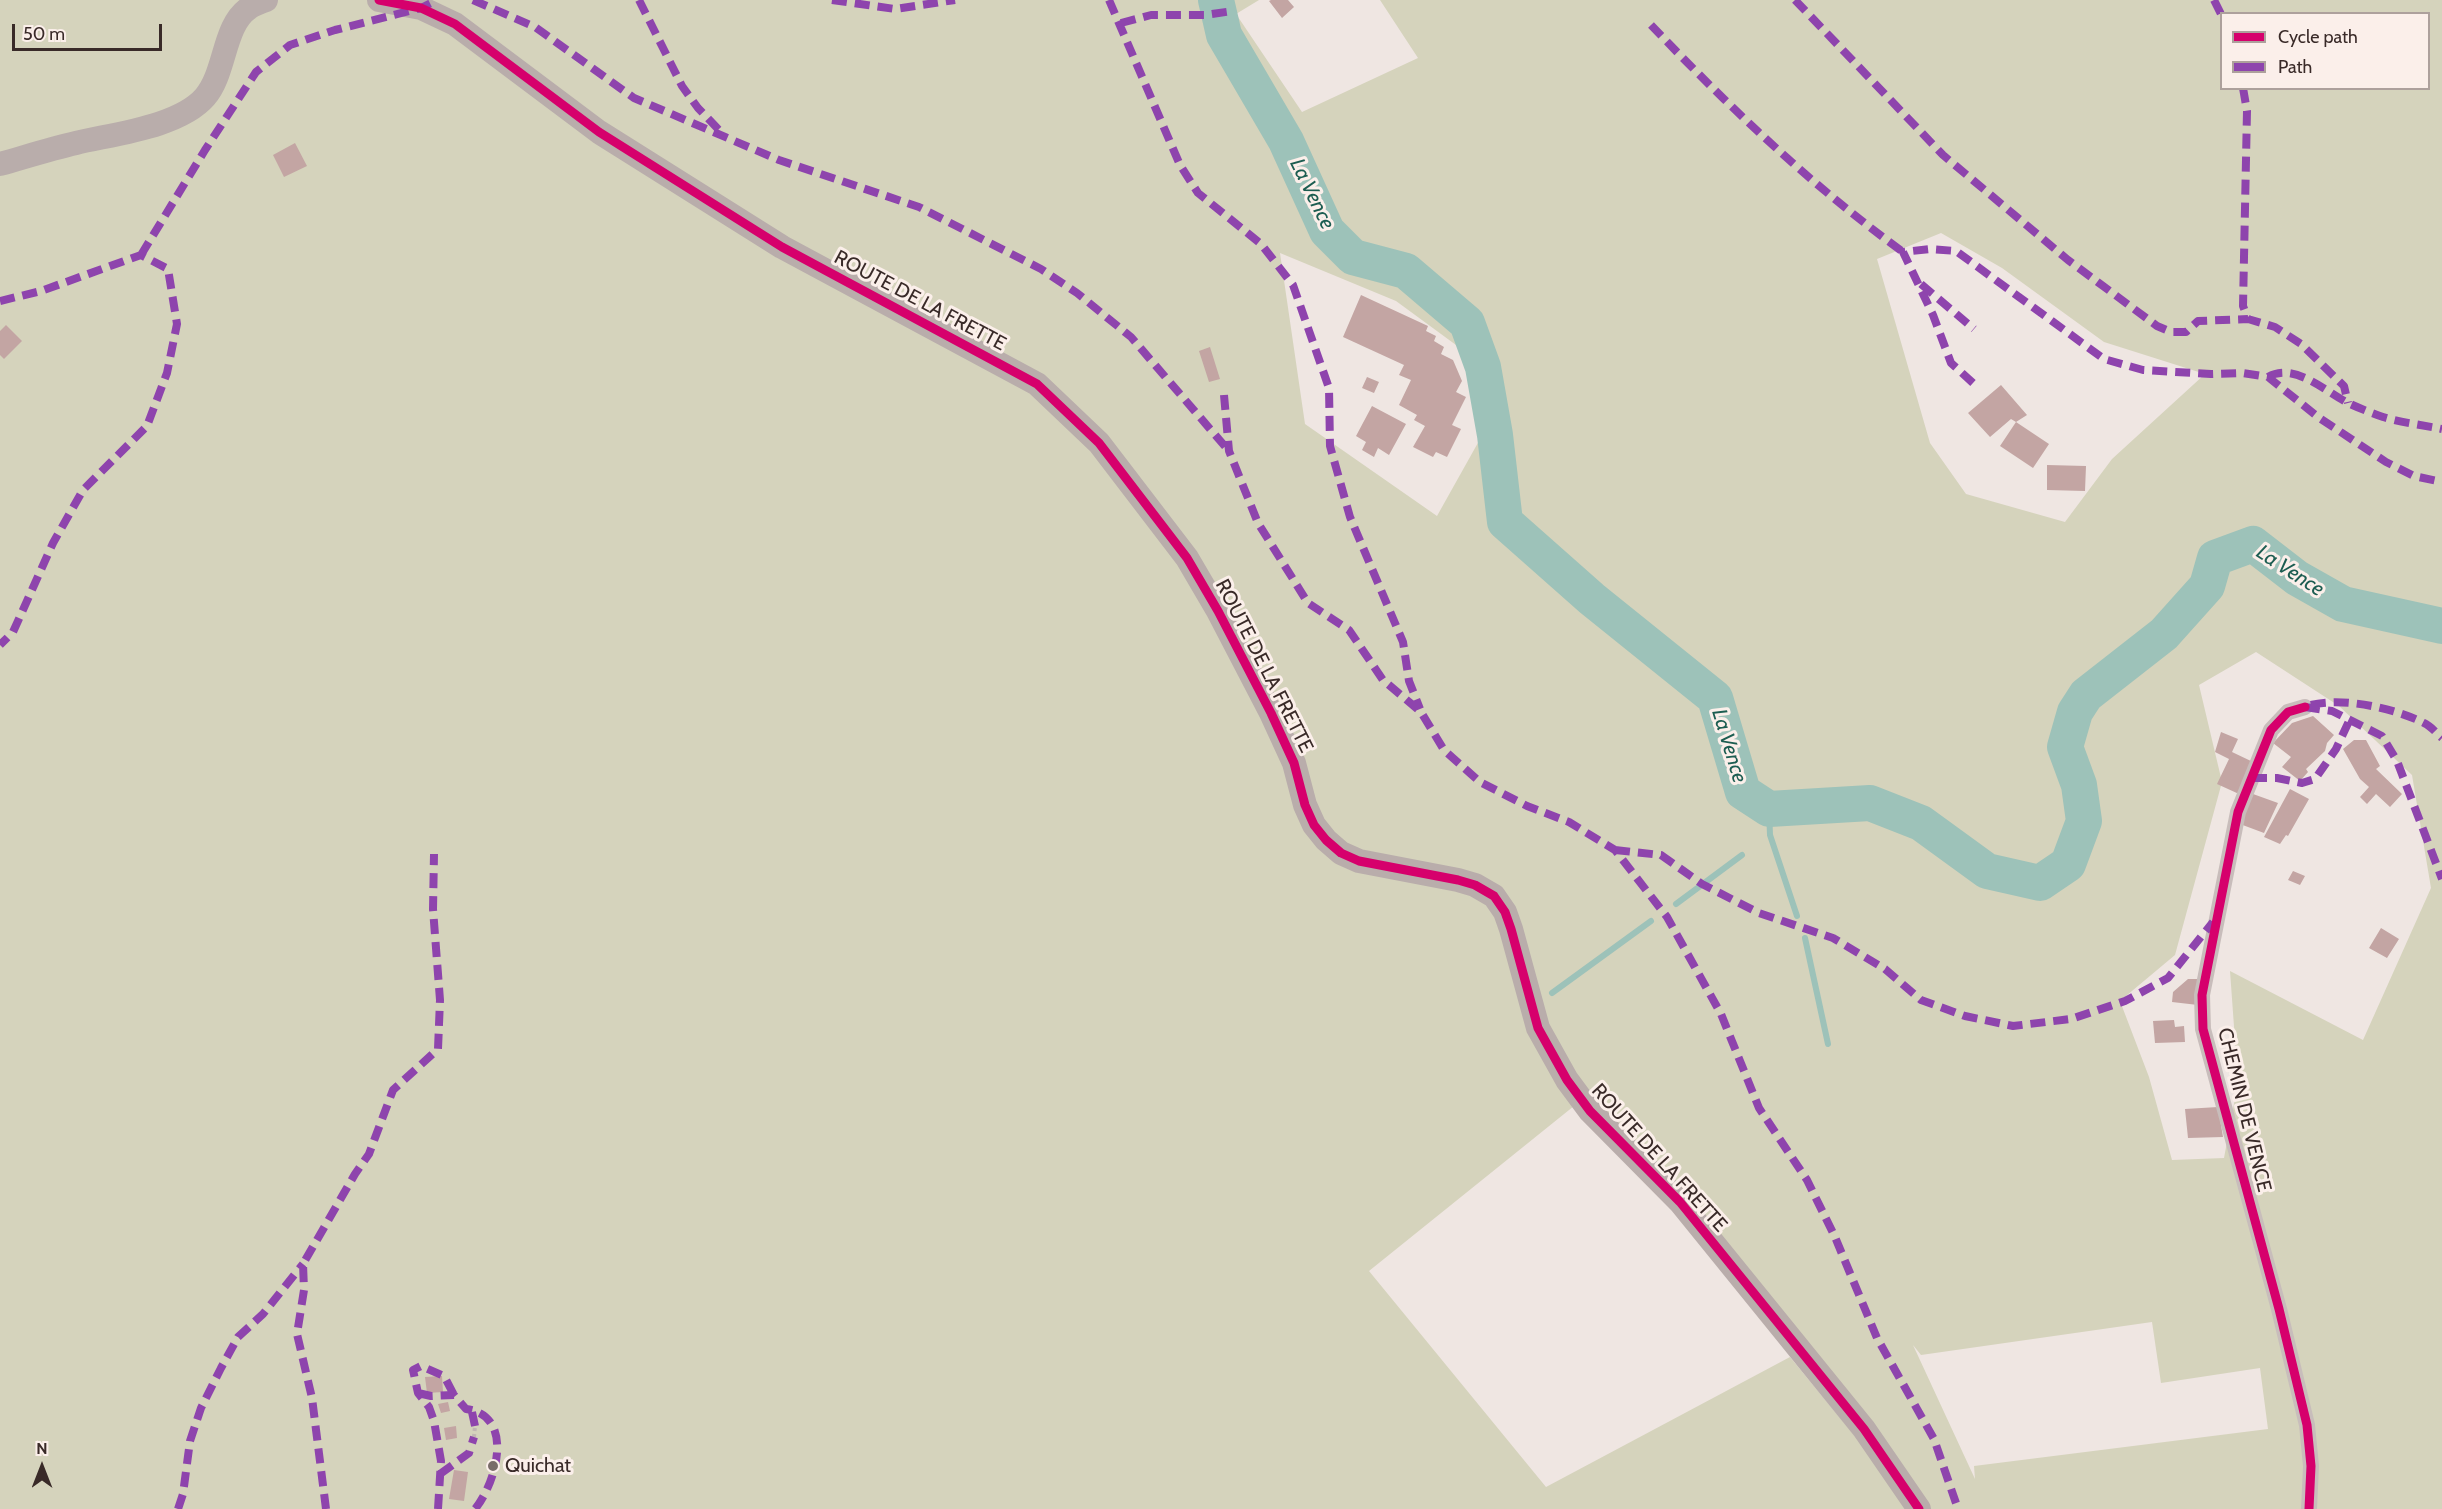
<!DOCTYPE html>
<style>
body{margin:0}
#map{position:relative;width:2442px;height:1509px;overflow:hidden;background:#efe6e2;font-family:Cabin,sans-serif}
canvas{display:block}
.legend{position:absolute;left:2220px;top:12px;width:210px;height:78px;box-sizing:border-box;background:#fbefea;border:2px solid #ada09c;margin:0;padding:8px 10px;list-style:none;font-size:18px;color:#392a28}
.legend li{display:flex;align-items:center;gap:12px;height:30px}
.legend b{width:30px;border:2px solid #ada09c}
.north{position:absolute;left:12px;top:1437px;width:60px;height:60px;-webkit-text-stroke:4px #fbefea;paint-order:stroke;rotate:0deg;font-size:16px;font-weight:700;line-height:24px;text-align:center;color:#392a28}
.north::after{content:'';display:block;margin:auto;width:21px;height:27px;background:#392a28;clip-path:polygon(50% 0,100% 100%,50% 72%,0 100%)}
.scale{position:absolute;left:12px;top:24px;width:150px;height:27px;box-sizing:border-box;border:3px solid #392a28;border-top:0;padding-left:8px;font-size:18px;line-height:21px;white-space:nowrap;color:#392a28;-webkit-text-stroke:4px #fbefea;paint-order:stroke}
</style>
<div id="map">
<canvas width="2442" height="1509"></canvas>
<ul class="legend">
<li><b style="height:8px;background:#d6006c"></b>Cycle path</li>
<li><b style="height:8px;background:#8e44ad"></b>Path</li>
</ul>
<div class="north">N</div>
<div class="scale">50 m</div>
</div>
<script>
const c = document.querySelector('canvas').getContext('2d');
c.lineJoin = 'round';
function paint(path, color) {
  c.fillStyle = color;
  c.fill(path, 'evenodd');
}
function stroke(path, color, width, dash) {
  c.strokeStyle = color;
  c.lineWidth = width;
  c.lineCap = dash ? 'butt' : 'round';
  c.setLineDash(dash || []);
  c.stroke(path);
}
function write(font, color, halo, rows, align = 'center') {
  c.font = font + ' Cabin,sans-serif';
  c.lineWidth = 6;
  c.setLineDash([]);
  c.textBaseline = 'middle';
  c.strokeStyle = halo;
  c.fillStyle = color;
  for (const [text, x, y, turn = 0] of rows) {
    c.save();
    c.translate(x, y);
    c.rotate((+turn || 0) * Math.PI / 180);
    c.textAlign = isNaN(turn) ? turn : align;
    if (halo) c.strokeText(text, 0, 0);
    c.fillText(text, 0, 0);
    c.restore();
  }
}
paint(new Path2D(`
 M 0,0 L 1259,0 L 1236,14 L 1302,112 L 1418,58 L 1380,0 L 2442,0 L 2442,1509 L 1924,1509 L 1810,1349 L 1574,1106 L 1369,1271 L 1546,1487 L 1790,1357 L 1915,1509 L 0,1509 ZM 2222,14 L 2428,14 L 2428,88 L 2222,88 ZM 1941,233 L 2002,268 L 2104,342 L 2205,374 L 2112,459 L 2065,522 L 1966,494 L 1930,443 L 1877,259 ZM 1280,253 L 1396,301 L 1471,356 L 1484,432 L 1437,516 L 1305,424 ZM 2256,652 L 2339,706 L 2412,775 L 2431,888 L 2363,1040 L 2230,971 L 2238,1082 L 2224,1158 L 2172,1160 L 2149,1077 L 2120,1001 L 2175,955 L 2222,782 L 2199,685 ZM 2152,1322 L 2161,1383 L 2260,1368 L 2268,1429 L 1974,1466 L 1975,1479 L 1913,1345 L 1921,1355 Z`), '#d5d3bc');
stroke(new Path2D(`
 M 1769,809 L 1770,835 L 1797,916
 M 1676,904 L 1742,855
 M 1805,938 L 1828,1044
 M 1552,993 L 1651,921`), '#9dc2b9', 6);
stroke(new Path2D(`
 M 1216,0 L 1224,35 L 1286,141 L 1327,231 L 1353,257 L 1406,271 L 1467,323 L 1483,367 L 1495,435 L 1505,522 L 1592,599 L 1715,698 L 1743,792 L 1769,809 L 1870,803 L 1921,823 L 1987,871 L 2040,883 L 2068,864 L 2084,821 L 2079,785 L 2065,747 L 2075,712 L 2086,695 L 2164,634 L 2207,586 L 2215,558 L 2253,544 L 2297,578 L 2343,604 L 2442,626`), '#9dc2b9', 36);
paint(new Path2D(`
 M 1271,0 L 1288,0 L 1294,7 L 1282,18 L 1269,1 Z
 M 295,143 L 307,166 L 284,177 L 273,155 Z
 M 1361,295 L 1428,326 L 1426,331 L 1436,336 L 1434,341 L 1444,347 L 1441,354 L 1453,360 L 1462,381 L 1456,392 L 1466,397 L 1452,425 L 1461,429 L 1447,457 L 1436,452 L 1433,457 L 1413,447 L 1425,426 L 1414,420 L 1417,415 L 1399,405 L 1411,380 L 1399,375 L 1404,365 L 1343,337 Z
 M 6,325 L 22,341 L 4,359 L 0,355 L 0,331 Z
 M 1210,347 L 1220,379 L 1209,382 L 1199,351 Z
 M 1367,377 L 1379,382 L 1374,393 L 1362,388 Z
 M 2001,385 L 2027,415 L 2016,422 L 2049,444 L 2033,468 L 2000,446 L 2016,422 L 2011,419 L 1990,437 L 1968,413 Z
 M 1372,406 L 1406,424 L 1389,455 L 1378,448 L 1374,457 L 1362,450 L 1366,442 L 1356,436 Z
 M 2047,465 L 2086,466 L 2085,491 L 2047,490 Z
 M 2313,716 L 2334,735 L 2327,743 L 2325,751 L 2306,769 L 2308,772 L 2300,781 L 2282,767 L 2291,757 L 2273,743 L 2292,723 Z
 M 2221,732 L 2238,739 L 2232,752 L 2253,762 L 2239,794 L 2217,784 L 2229,759 L 2215,752 Z
 M 2354,740 L 2366,740 L 2380,766 L 2376,769 L 2402,794 L 2390,807 L 2376,794 L 2367,804 L 2360,797 L 2369,787 L 2360,779 L 2343,749 Z
 M 2290,789 L 2309,799 L 2288,836 L 2286,835 L 2280,844 L 2264,837 Z
 M 2253,794 L 2278,803 L 2264,833 L 2240,824 Z
 M 2293,871 L 2305,876 L 2300,885 L 2288,880 Z
 M 2381,928 L 2399,939 L 2387,958 L 2369,948 Z
 M 2188,979 L 2202,979 L 2198,1005 L 2172,1002 L 2173,992 Z
 M 2174,1020 L 2175,1027 L 2184,1026 L 2185,1042 L 2155,1043 L 2153,1021 Z
 M 2218,1107 L 2223,1137 L 2188,1138 L 2185,1109 Z
 M 442,1376 L 443,1392 L 427,1393 L 425,1377 Z
 M 448,1402 L 450,1411 L 441,1413 L 438,1404 Z
 M 456,1426 L 457,1438 L 446,1440 L 444,1428 Z
 M 454,1470 L 468,1472 L 464,1501 L 449,1499 Z`), '#c3a5a3');
stroke(new Path2D(`
 M 466,1409 L 472,1412
 M 474,1437 L 475,1426`), '#c1b6b3', 4, [3, 3]);
stroke(new Path2D(`
 M 2305,707 L 2288,712 L 2271,730 L 2238,812 L 2202,995 L 2203,1029 L 2279,1309 L 2307,1425 L 2311,1466 L 2309,1509`), '#c8bdbb', 16);
stroke(new Path2D(`
 M 379,0 L 421,8 L 455,24 L 599,132 L 782,247 L 1037,384 L 1099,443 L 1187,558 L 1218,611 L 1271,713 L 1294,763 L 1305,805 L 1314,825 L 1326,840 L 1341,853 L 1359,861 L 1458,880 L 1475,885 L 1494,896 L 1505,912 L 1511,929 L 1538,1028 L 1567,1080 L 1590,1111 L 1680,1202 L 1864,1429 L 1919,1509
 M 0,164 C 25,157 50,149 76,143 C 113,134 179,127 205,97 C 226,73 223,25 249,8 C 254,4 261,2 266,0`), '#b9adab', 24);
stroke(new Path2D(`
 M 473,0 L 535,27 L 634,98 L 779,160 L 919,207 L 1041,269 L 1077,293 L 1131,337 L 1229,451
 M 639,0 L 682,86 L 698,108 L 720,131
 M 832,0 L 895,9 L 955,0
 M 1109,0 L 1180,165 L 1198,193 L 1261,244 L 1293,285 L 1329,388 L 1330,446 L 1350,517 L 1403,642 L 1409,681 L 1420,709
 M 1795,0 L 1943,155 L 2068,260 L 2157,326 L 2171,332 L 2186,332 L 2198,321 L 2248,319
 M 2214,0 L 2222,16
 M 1121,23 L 1151,15 L 1205,15 L 1233,11
 M 1651,25 C 1729,107 1812,186 1903,252
 M 2243,88 L 2247,111 L 2243,306 L 2248,319 L 2275,327 L 2301,344 L 2344,386 L 2348,403
 M 141,255 L 205,150 L 256,72 L 290,45 L 335,30 L 421,8 L 437,0
 M 1921,284 L 1974,329
 M 0,301 L 41,291 L 141,255 L 168,269 L 177,324 L 167,373 L 147,426 L 83,490 L 53,543 L 13,632 L 0,645
 M 2268,377 C 2294,362 2325,391 2348,403 C 2359,408 2371,413 2383,417 C 2402,423 2423,425 2442,429
 M 1973,383 L 1951,363 L 1933,315 L 1903,252 L 1930,249 L 1956,251 L 2104,359 L 2143,370 L 2211,374 L 2243,373 L 2268,377 L 2318,417 L 2386,462 L 2414,476 L 2442,482
 M 1224,395 L 1229,451 L 1258,523 L 1308,603 L 1349,630 L 1383,680 L 1421,712 L 1444,750 L 1480,782 L 1527,806 L 1569,822 L 1615,850 L 1667,917 L 1721,1014 L 1759,1108 L 1807,1180 L 1835,1237 L 1877,1338 L 1934,1439 L 1958,1509
 M 2311,705 C 2343,697 2394,708 2424,723 C 2431,726 2436,733 2442,738
 M 2305,707 L 2332,711 L 2382,736 L 2397,761 L 2442,879
 M 2252,778 L 2277,778 L 2302,783 L 2315,779 L 2336,749 L 2350,719
 M 1615,850 L 1661,855 L 1702,884 L 1759,913 L 1833,938 L 1885,969 L 1921,1000 L 1965,1016 L 2013,1026 L 2071,1019 L 2125,1001 L 2168,978 L 2213,922
 M 418,1393 L 431,1396 L 454,1395 L 466,1409 C 515,1415 497,1482 475,1509
 M 472,1412 L 475,1426
 M 440,1474 L 469,1453 L 474,1437
 M 178,1509 L 183,1494 L 190,1441 L 201,1408 L 221,1368 L 238,1337 L 263,1314 L 303,1264
 M 326,1509 L 312,1398 L 297,1334 L 304,1290 L 303,1264 L 355,1174 L 369,1154 L 393,1090 L 438,1049 L 440,1000 L 433,909 L 434,854
 M 438,1509 L 441,1461 L 434,1421 L 429,1407 L 418,1393 L 413,1370 L 421,1366 L 444,1376 L 454,1395`), '#8e44ad', 8, [15, 8]);
stroke(new Path2D(`
 M 379,0 L 421,8 L 455,24 L 599,132 L 782,247 L 1037,384 L 1099,443 L 1187,558 L 1218,611 L 1271,713 L 1294,763 L 1305,805 L 1314,825 L 1326,840 L 1341,853 L 1359,861 L 1458,880 L 1475,885 L 1494,896 L 1505,912 L 1511,929 L 1538,1028 L 1567,1080 L 1590,1111 L 1680,1202 L 1864,1429 L 1919,1509
 M 2305,707 L 2288,712 L 2271,730 L 2238,812 L 2202,995 L 2203,1029 L 2279,1309 L 2307,1425 L 2311,1466 L 2309,1509`), '#d6006c', 9);
for (const [x, y, r, color] of [
 [493,1466,6,"#796c69"]
]) {
  const dot = new Path2D();
  dot.arc(x, y, r, 0, 2 * Math.PI);
  c.fillStyle = color;
  c.fill(dot);
  stroke(dot, '#fbefea', 2);
}
write('20px', '#392a28', '#fbefea', [
 ["ROUTE DE LA FRETTE",920,301,28],
 ["ROUTE DE LA FRETTE",1264,666,63],
 ["CHEMIN DE VENCE",2244,1110,76],
 ["ROUTE DE LA FRETTE",1659,1158,48]
]);
write('20px', '#392a28', '#fbefea', [
 ["Quichat",505,1466]
], 'left');
write('italic 21px', '#1c5d51', '#fbefea', [
 ["La Vence",1312,194,64],
 ["La Vence",2290,571,33],
 ["La Vence",1729,746,73]
]);
</script>
